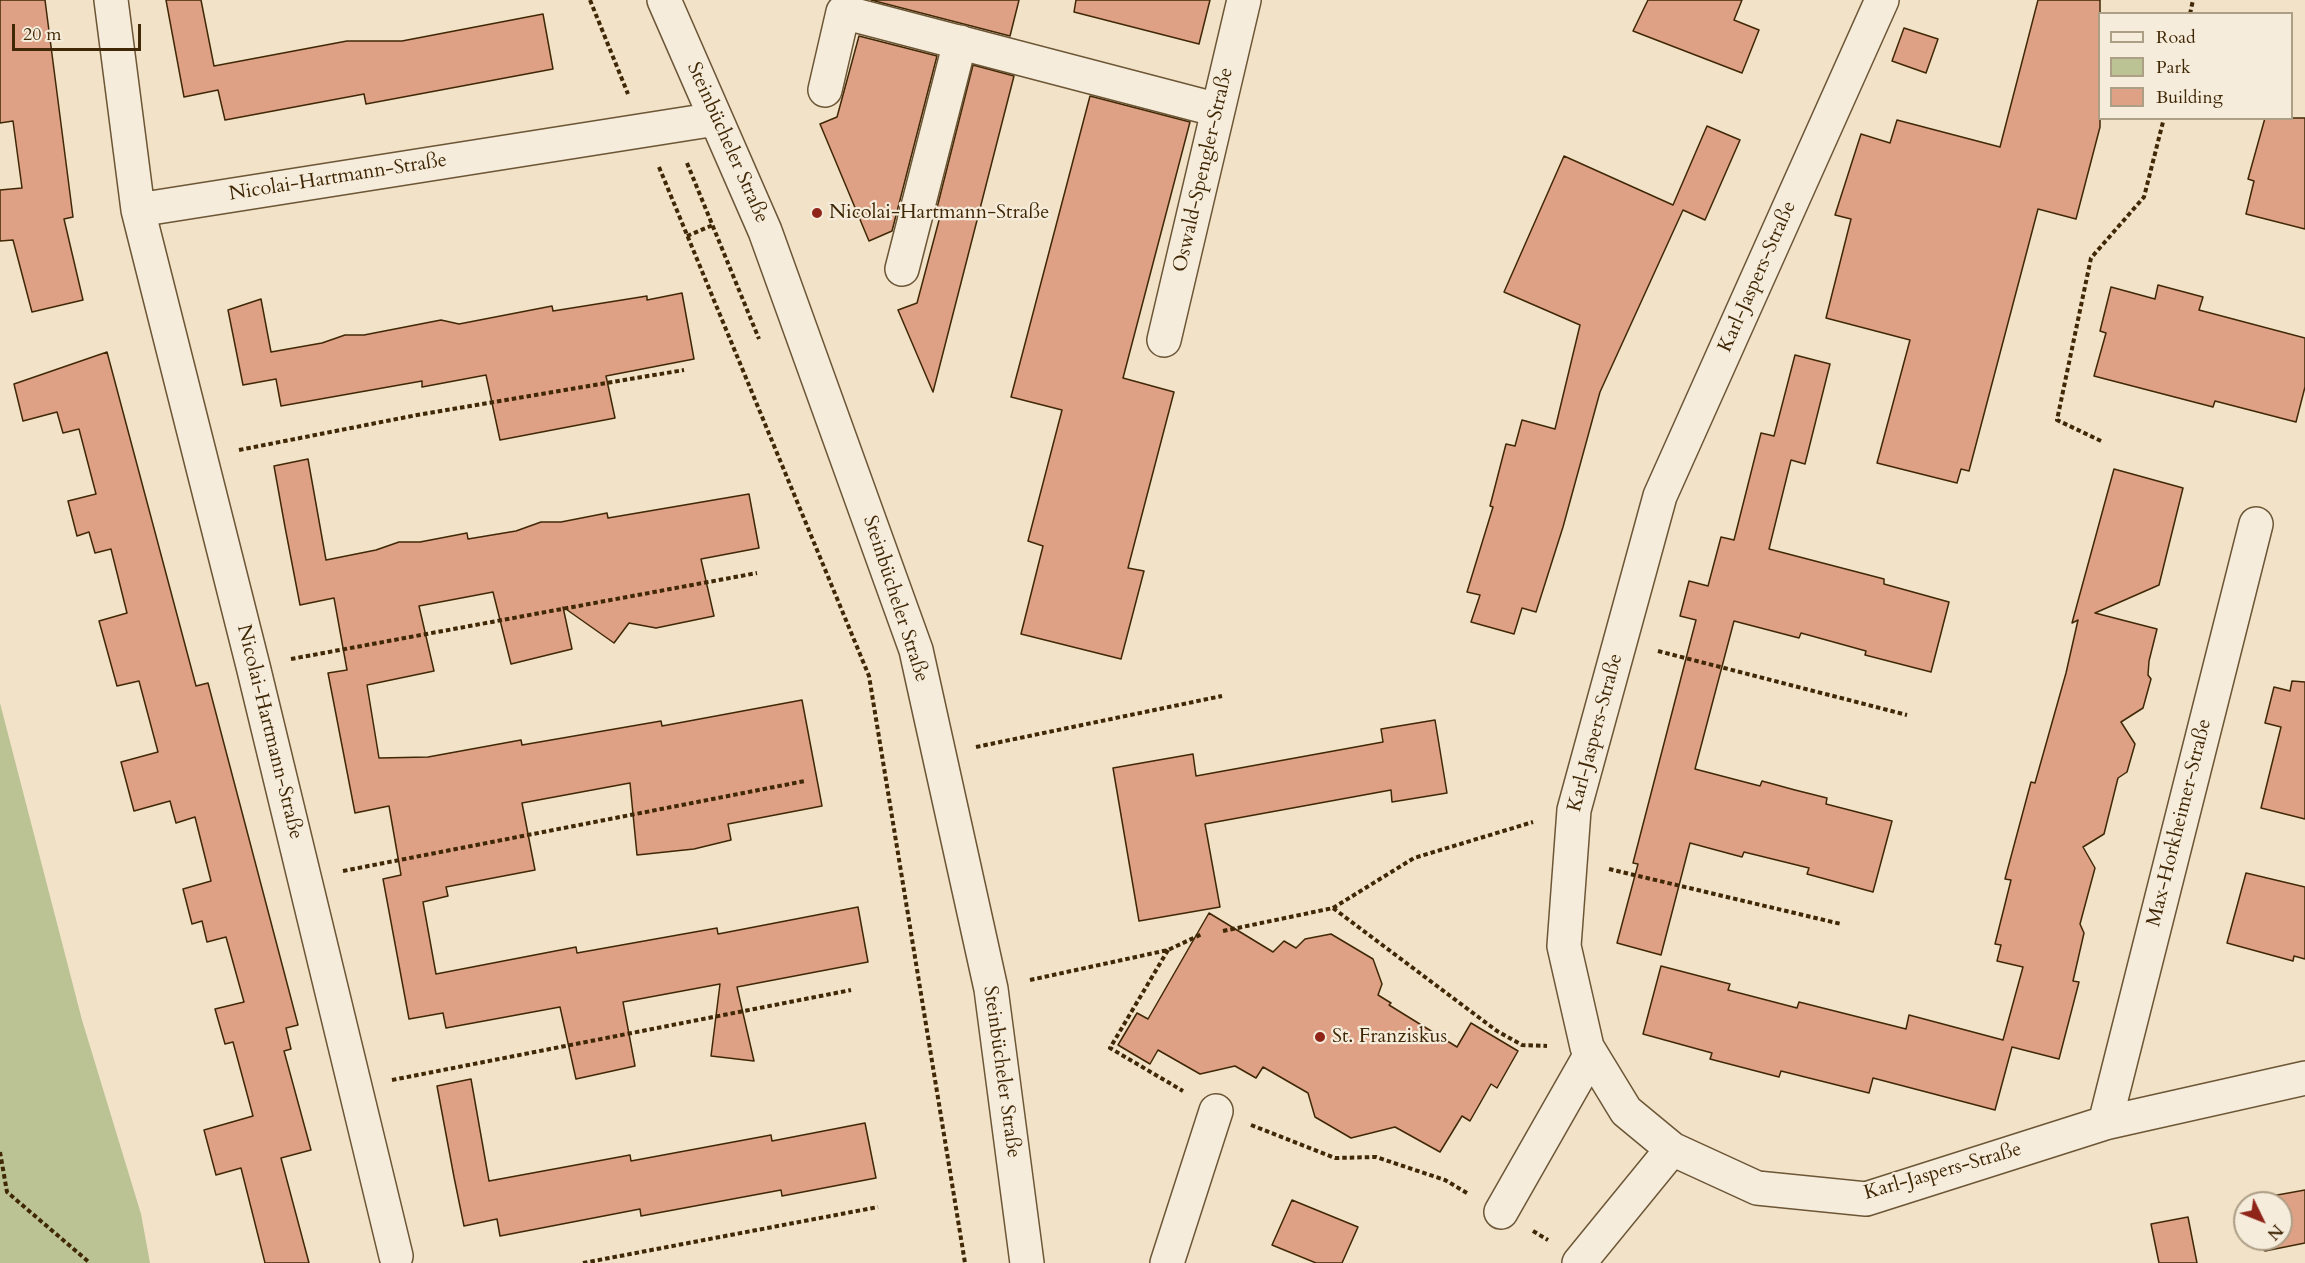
<!DOCTYPE html>
<meta charset="utf-8">
<style>
body{margin:0}
#map{position:relative;width:2305px;height:1263px;overflow:hidden;background:#f1e2c8;font-family:Cardo,serif}
canvas{display:block}
.legend{position:absolute;left:2098px;top:12px;width:195px;height:108px;box-sizing:border-box;background:#f6ecdb;border:2px solid #ad9e86;margin:0;padding:8px 10px;list-style:none;font-size:18px;color:#402806}
.legend li{display:flex;align-items:center;gap:12px;height:30px}
.legend b{width:30px;border:2px solid #ad9e86}
.north{position:absolute;left:2233px;top:1191px;width:60px;height:60px;box-sizing:border-box;background:#f6ecdb;border:2px solid #ad9e86;border-radius:50%;rotate:133deg;font-size:16px;font-weight:700;line-height:24px;text-align:center;color:#402806}
.north::after{content:'';display:block;margin:auto;width:21px;height:27px;background:#8f2418;clip-path:polygon(50% 0,100% 100%,50% 72%,0 100%)}
.scale{position:absolute;left:12px;top:24px;width:129px;height:27px;box-sizing:border-box;border:3px solid #402806;border-top:0;padding-left:8px;font-size:18px;line-height:21px;white-space:nowrap;color:#402806;-webkit-text-stroke:4px #f6ecdb;paint-order:stroke}
</style>
<div id="map">
<canvas width="2305" height="1263"></canvas>
<ul class="legend">
<li><b style="height:8px;background:#f6ecdb"></b>Road</li>
<li><b style="height:16px;background:#bbc395"></b>Park</li>
<li><b style="height:16px;background:#dea185"></b>Building</li>
</ul>
<div class="north">N</div>
<div class="scale">20 m</div>
</div>
<script>
const c = document.querySelector('canvas').getContext('2d');
c.lineJoin = 'round';
function paint(path, color) {
  c.fillStyle = color;
  c.fill(path, 'evenodd');
}
function stroke(path, color, width, dash) {
  c.strokeStyle = color;
  c.lineWidth = width;
  c.lineCap = dash ? 'butt' : 'round';
  c.setLineDash(dash || []);
  c.stroke(path);
}
function write(font, color, halo, rows, align = 'center') {
  c.font = font + ' Cardo,serif';
  c.lineWidth = 4.5;
  c.setLineDash([]);
  c.textBaseline = 'middle';
  c.strokeStyle = halo;
  c.fillStyle = color;
  for (const [text, x, y, turn = 0] of rows) {
    c.save();
    c.translate(x, y);
    c.rotate((+turn || 0) * Math.PI / 180);
    c.textAlign = isNaN(turn) ? turn : align;
    if (halo) c.strokeText(text, 0, 0);
    c.fillText(text, 0, 0);
    c.restore();
  }
}
paint(new Path2D(`
 M 0,703 L 82,1020 L 141,1214 L 150,1263 L 0,1263 Z`), '#bbc395');
const building = new Path2D(`
 M 0,0 L 45,0 L 73,217 L 64,219 L 83,300 L 32,312 L 13,240 L 0,241 L 0,190 L 22,188 L 13,121 L 0,123 Z
 M 166,0 L 201,0 L 214,66 L 347,41 L 402,41 L 543,14 L 553,69 L 366,104 L 364,94 L 225,120 L 218,90 L 184,97 Z
 M 871,0 L 1019,0 L 1010,36 Z
 M 1076,0 L 1210,0 L 1199,44 L 1074,12 Z
 M 1648,0 L 1742,0 L 1734,20 L 1759,30 L 1742,73 L 1633,31 Z
 M 2038,0 L 2100,0 L 2100,127 L 2076,219 L 2038,209 L 1969,471 L 1961,469 L 1957,483 L 1877,463 L 1910,340 L 1826,318 L 1851,219 L 1835,215 L 1861,134 L 1890,143 L 1897,120 L 2000,147 Z
 M 1904,28 L 1938,39 L 1926,73 L 1892,61 Z
 M 859,36 L 937,56 L 892,231 L 869,241 L 820,124 L 837,117 Z
 M 973,65 L 1014,76 L 933,392 L 898,310 L 917,303 L 942,209 L 936,212 Z
 M 1090,96 L 1190,122 L 1123,378 L 1174,392 L 1128,568 L 1144,571 L 1121,659 L 1021,634 L 1043,546 L 1028,541 L 1062,410 L 1011,397 Z
 M 2265,118 L 2305,118 L 2305,229 L 2246,214 L 2254,181 L 2248,179 Z
 M 1707,126 L 1740,140 L 1705,220 L 1683,210 L 1600,392 L 1563,527 L 1536,612 L 1522,608 L 1514,634 L 1471,622 L 1480,595 L 1467,592 L 1493,507 L 1490,506 L 1506,444 L 1515,446 L 1522,420 L 1555,429 L 1580,325 L 1504,292 L 1564,156 L 1673,205 Z
 M 2158,285 L 2203,297 L 2199,310 L 2305,338 L 2305,387 L 2296,422 L 2215,401 L 2213,407 L 2094,376 L 2106,333 L 2100,331 L 2111,287 L 2155,299 Z
 M 682,293 L 694,359 L 606,376 L 615,418 L 500,440 L 486,375 L 422,387 L 422,381 L 281,406 L 276,379 L 243,385 L 228,310 L 261,299 L 271,352 L 322,343 L 345,335 L 364,335 L 441,320 L 459,324 L 552,306 L 553,311 L 647,296 L 647,300 Z
 M 107,352 L 196,686 L 208,683 L 298,1025 L 286,1028 L 291,1049 L 284,1051 L 311,1150 L 281,1158 L 309,1263 L 265,1263 L 241,1168 L 216,1175 L 204,1130 L 253,1116 L 233,1042 L 225,1044 L 215,1009 L 244,1002 L 226,937 L 207,942 L 202,921 L 192,924 L 183,889 L 211,881 L 195,817 L 176,823 L 170,801 L 134,811 L 121,762 L 158,752 L 139,681 L 117,686 L 99,621 L 127,613 L 111,549 L 95,553 L 89,532 L 77,536 L 68,501 L 96,494 L 79,429 L 63,433 L 57,412 L 23,421 L 14,384 Z
 M 1795,355 L 1830,364 L 1805,464 L 1791,460 L 1769,549 L 1884,579 L 1884,584 L 1949,602 L 1931,672 L 1865,655 L 1866,651 L 1801,633 L 1799,638 L 1734,621 L 1695,769 L 1760,786 L 1762,781 L 1795,790 L 1827,798 L 1826,804 L 1892,821 L 1873,892 L 1807,874 L 1809,868 L 1744,852 L 1742,857 L 1690,843 L 1661,955 L 1617,943 L 1638,864 L 1633,863 L 1696,620 L 1680,616 L 1689,581 L 1708,586 L 1721,537 L 1734,540 L 1761,433 L 1774,436 Z
 M 308,459 L 326,560 L 376,550 L 399,542 L 420,542 L 467,533 L 468,539 L 516,531 L 541,522 L 561,522 L 607,513 L 608,518 L 749,494 L 759,548 L 701,559 L 714,616 L 656,628 L 629,623 L 614,643 L 563,607 L 572,649 L 511,664 L 493,592 L 419,606 L 434,671 L 367,685 L 379,758 L 428,757 L 521,740 L 522,745 L 661,721 L 662,726 L 802,700 L 822,806 L 728,824 L 731,840 L 694,849 L 637,855 L 630,783 L 522,803 L 535,870 L 446,887 L 448,896 L 423,902 L 436,974 L 576,947 L 577,953 L 717,928 L 718,934 L 858,907 L 868,962 L 737,987 L 754,1061 L 711,1056 L 720,984 L 623,1002 L 635,1066 L 576,1079 L 560,1007 L 446,1028 L 443,1013 L 409,1019 L 383,879 L 401,875 L 389,806 L 355,813 L 328,673 L 347,670 L 334,598 L 300,605 L 285,527 L 274,466 Z
 M 2114,469 L 2183,488 L 2159,585 L 2095,613 L 2157,629 L 2149,661 L 2148,675 L 2151,679 L 2143,708 L 2121,722 L 2135,744 L 2127,772 L 2118,778 L 2104,834 L 2083,847 L 2095,868 L 2080,924 L 2084,933 L 2073,981 L 2079,982 L 2059,1059 L 2012,1047 L 1995,1110 L 1873,1078 L 1869,1093 L 1781,1071 L 1779,1077 L 1710,1059 L 1712,1053 L 1643,1034 L 1661,966 L 1730,984 L 1728,990 L 1797,1008 L 1799,1002 L 1906,1029 L 1909,1015 L 2003,1040 L 2023,967 L 1997,961 L 2001,945 L 1995,944 L 2011,880 L 2005,879 L 2031,782 L 2035,783 L 2066,673 L 2078,620 L 2072,623 Z
 M 2292,681 L 2305,682 L 2305,819 L 2261,808 L 2281,727 L 2265,723 L 2274,687 L 2290,691 Z
 M 1435,720 L 1447,793 L 1392,802 L 1391,790 L 1205,824 L 1220,907 L 1139,921 L 1113,768 L 1193,754 L 1196,776 L 1383,742 L 1381,729 Z
 M 2246,873 L 2305,887 L 2305,959 L 2294,956 L 2293,961 L 2227,943 Z
 M 1209,913 L 1273,952 L 1284,941 L 1296,948 L 1305,939 L 1331,934 L 1373,959 L 1382,984 L 1378,995 L 1391,1003 L 1389,1005 L 1457,1047 L 1471,1023 L 1518,1051 L 1497,1088 L 1491,1084 L 1470,1121 L 1462,1116 L 1440,1152 L 1395,1127 L 1351,1138 L 1315,1117 L 1308,1093 L 1263,1067 L 1256,1078 L 1235,1066 L 1200,1074 L 1158,1050 L 1150,1064 L 1118,1045 L 1137,1013 L 1148,1019 Z
 M 471,1079 L 489,1181 L 630,1155 L 631,1161 L 771,1135 L 772,1141 L 865,1123 L 876,1178 L 782,1196 L 781,1190 L 641,1216 L 640,1209 L 500,1236 L 497,1219 L 464,1226 L 454,1177 L 437,1086 Z
 M 2305,1190 L 2305,1243 L 2265,1251 L 2248,1239 L 2281,1239 L 2281,1203 L 2252,1203 L 2255,1199 Z
 M 1292,1200 L 1358,1227 L 1342,1263 L 1316,1263 L 1272,1245 Z
 M 2245,1215 L 2245,1237 L 2236,1230 Z
 M 2188,1217 L 2197,1263 L 2159,1263 L 2151,1224 Z`);
paint(building, '#dea185');
stroke(building, '#402806', 1.5);
const minor = new Path2D(`
 M 111,0 L 138,210 L 716,119
 M 664,0 L 765,231 L 916,650 L 991,989 L 1027,1263
 M 1882,0 L 1660,496 L 1574,810 L 1564,946 L 1587,1047 L 1626,1111 L 1672,1149 L 1757,1188 L 1866,1199 L 2105,1123 L 2305,1078
 M 825,90 L 843,12 L 1218,110
 M 138,210 L 253,666 L 396,1256
 M 902,269 L 960,42
 M 1164,340 L 1244,0
 M 2105,1123 L 2256,524
 M 1501,1212 L 1591,1054
 M 1167,1263 L 1216,1111
 M 1579,1263 L 1672,1149`);
stroke(minor, '#6c5636', 36);
stroke(new Path2D(`
 M 590,0 L 628,94
 M 2190,14 L 2193,0
 M 687,163 L 759,339
 M 659,167 L 869,676 L 965,1263
 M 687,236 L 713,225
 M 2101,441 L 2057,420 L 2091,258 L 2144,197 L 2164,118
 M 239,450 L 417,415 L 684,370
 M 1658,651 L 1907,715
 M 291,659 L 757,573
 M 976,747 L 1222,696
 M 1609,869 L 1841,924
 M 343,871 L 805,781
 M 1333,908 L 1414,858 L 1533,822
 M 1223,931 L 1333,908 L 1497,1031 L 1522,1045 L 1547,1046
 M 1168,950 L 1110,1048 L 1183,1091
 M 1030,980 L 1168,950 L 1202,934
 M 392,1080 L 851,990
 M 1251,1125 L 1335,1158 L 1376,1157 L 1445,1180 L 1467,1193
 M 0,1152 L 7,1192 L 90,1263
 M 1533,1231 L 1548,1240
 M 583,1263 L 878,1207`), '#402806', 4, [4.5, 3]);
stroke(minor, '#f6ecdb', 33);
for (const [x, y, r, color] of [
 [817,213,6,"#8f2418"],
 [1320,1037,6,"#8f2418"]
]) {
  const dot = new Path2D();
  dot.arc(x, y, r, 0, 2 * Math.PI);
  c.fillStyle = color;
  c.fill(dot);
  stroke(dot, '#f6ecdb', 2);
}
write('20px', '#402806', '#f6ecdb', [
 ["Steinbücheler Straße",727,143,66],
 ["Oswald-Spengler-Straße",1204,170,-77],
 ["Nicolai-Hartmann-Straße",338,178,-9],
 ["Karl-Jaspers-Straße",1758,277,-66],
 ["Steinbücheler Straße",895,599,72],
 ["Nicolai-Hartmann-Straße",269,732,76],
 ["Karl-Jaspers-Straße",1596,733,-75],
 ["Max-Horkheimer-Straße",2180,823,-76],
 ["Steinbücheler Straße",1001,1072,82],
 ["Karl-Jaspers-Straße",1943,1172,-16]
]);
write('20px', '#402806', '#f6ecdb', [
 ["Nicolai-Hartmann-Straße",829,213],
 ["St. Franziskus",1332,1037]
], 'left');
</script>
